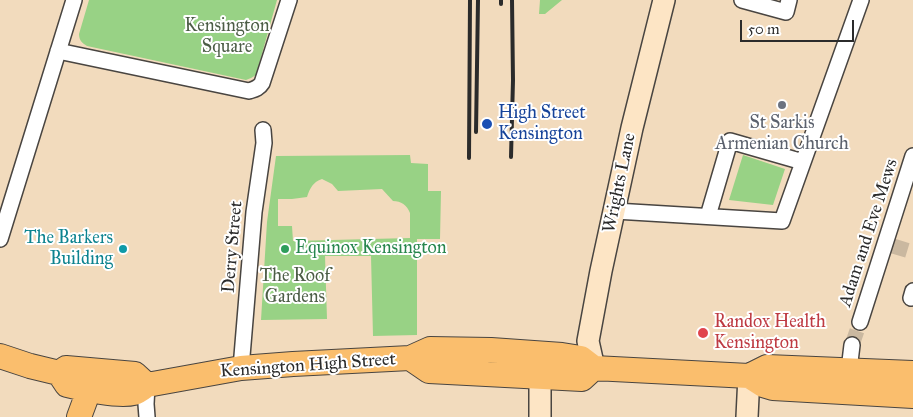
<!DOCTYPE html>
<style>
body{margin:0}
#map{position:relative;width:913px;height:417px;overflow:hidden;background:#f2dbbd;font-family:"IM FELL Great Primer",serif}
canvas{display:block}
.scale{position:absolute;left:740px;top:20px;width:114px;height:22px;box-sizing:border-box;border:2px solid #2b2b2b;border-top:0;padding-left:6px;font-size:15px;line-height:18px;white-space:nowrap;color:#2b2b2b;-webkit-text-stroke:4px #fff;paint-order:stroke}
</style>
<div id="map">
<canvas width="913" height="417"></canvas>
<div class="scale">50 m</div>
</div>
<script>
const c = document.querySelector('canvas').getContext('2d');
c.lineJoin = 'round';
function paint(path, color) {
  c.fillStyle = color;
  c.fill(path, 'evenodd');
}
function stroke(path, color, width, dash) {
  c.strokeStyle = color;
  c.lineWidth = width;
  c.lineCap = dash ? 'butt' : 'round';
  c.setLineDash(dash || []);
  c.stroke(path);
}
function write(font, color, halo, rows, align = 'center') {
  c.font = font + ' "IM FELL Great Primer",serif';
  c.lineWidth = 4;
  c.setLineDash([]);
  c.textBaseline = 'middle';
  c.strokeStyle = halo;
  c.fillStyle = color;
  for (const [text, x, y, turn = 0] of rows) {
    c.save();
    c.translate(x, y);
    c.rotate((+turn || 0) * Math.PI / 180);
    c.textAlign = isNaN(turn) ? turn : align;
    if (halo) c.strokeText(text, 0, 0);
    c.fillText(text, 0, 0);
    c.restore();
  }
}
paint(new Path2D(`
 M 89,0 L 277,0 L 256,75 L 251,78 L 246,80 L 87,46 C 82,43 79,40 79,34 Z
 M 540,0 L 562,0 L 545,14 L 539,14 Z
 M 410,155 L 411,163 L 428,164 L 428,191 L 441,191 L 440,239 L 417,239 L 417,335 L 373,336 L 371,256 L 325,256 L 327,319 L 261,320 L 267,222 L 276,156 ZM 322,179 L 332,184 L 338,191 L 382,189 L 393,201 C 401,201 407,205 410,213 L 410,238 L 293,241 L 292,226 L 278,226 L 278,199 L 292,199 L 307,197 C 310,188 313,182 322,179 Z
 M 743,155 L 785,169 L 773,205 L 729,200 Z`), '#98d285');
stroke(new Path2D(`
 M 893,246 L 913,252
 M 852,345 L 860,322`), '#cab8a0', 15, [15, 8]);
const street = new Path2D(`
 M 742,0 L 786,12 L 789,0
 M 58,51 L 249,91 C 255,89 259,88 262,83 L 289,0
 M 615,211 L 782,221 L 861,0
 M 708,216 L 730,141 L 803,162
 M 0,239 L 74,0
 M 911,298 L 913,291
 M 860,322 L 913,156
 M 241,368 L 254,212 L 264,143 L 263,130
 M 848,378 L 852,345
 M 147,417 L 146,404 L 147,385`);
const secondary = new Path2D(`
 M 594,368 L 588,341 L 601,271 L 632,128 L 664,0
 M 540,417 L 540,377
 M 747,417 L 749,376`);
const primary = new Path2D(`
 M 0,356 L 30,366 L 59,373 L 67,385 C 82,389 119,397 134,393 C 138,392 143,388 147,385 L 241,368 L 293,364 L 410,358 L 430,349 L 491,350 L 562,355 L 581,358 L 594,368 L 749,376 L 767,367 L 913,373
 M 410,358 L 429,371 L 582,379 L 594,368
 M 59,373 L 66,368 L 135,374 L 147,385
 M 749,376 L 763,385 L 773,388 L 913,396
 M 79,417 L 89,390 L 98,379`);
stroke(street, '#494541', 18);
stroke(secondary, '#494541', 24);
stroke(primary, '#494541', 26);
stroke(street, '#fff', 15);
stroke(secondary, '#fde5c5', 21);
stroke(primary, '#fabe6d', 24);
stroke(new Path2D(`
 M 501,0 L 501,4
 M 476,132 L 478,0
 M 511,157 L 513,80 L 512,0
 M 469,158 L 470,0`), '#2b2b2b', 4);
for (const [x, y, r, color] of [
 [782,105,5,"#6b7280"],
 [487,124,6,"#1a4fb4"],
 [123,249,5,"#0f9aa8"],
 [285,249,5,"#2e9e5b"],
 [703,333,6,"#e0444e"]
]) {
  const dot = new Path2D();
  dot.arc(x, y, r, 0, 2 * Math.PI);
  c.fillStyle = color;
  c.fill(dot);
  stroke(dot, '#fff', 2);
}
write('18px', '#4c5d46', '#fff', [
 ["Kensington",227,27],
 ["Square",227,48],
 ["The Roof",295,277],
 ["Gardens",295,298]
]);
write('18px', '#164399', '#fff', [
 ["High Street",498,114],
 ["Kensington",498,135]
], 'left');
write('18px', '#5b616d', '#fff', [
 ["St Sarkis",782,124],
 ["Armenian Church",782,145]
]);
write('18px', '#2b2b2b', '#fff', [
 ["Wrights Lane",620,183,-78],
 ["Adam and Eve Mews",869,233,-72],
 ["Derry Street",233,247,-85],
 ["Kensington High Street",308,366,-4]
]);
write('18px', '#0d838f', '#fff', [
 ["The Barkers",113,239],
 ["Building",113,260]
], 'right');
write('18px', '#27864d', '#fff', [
 ["Equinox Kensington",295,249]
], 'left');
write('18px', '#be3a42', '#fff', [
 ["Randox Health",714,323],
 ["Kensington",714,344]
], 'left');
</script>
